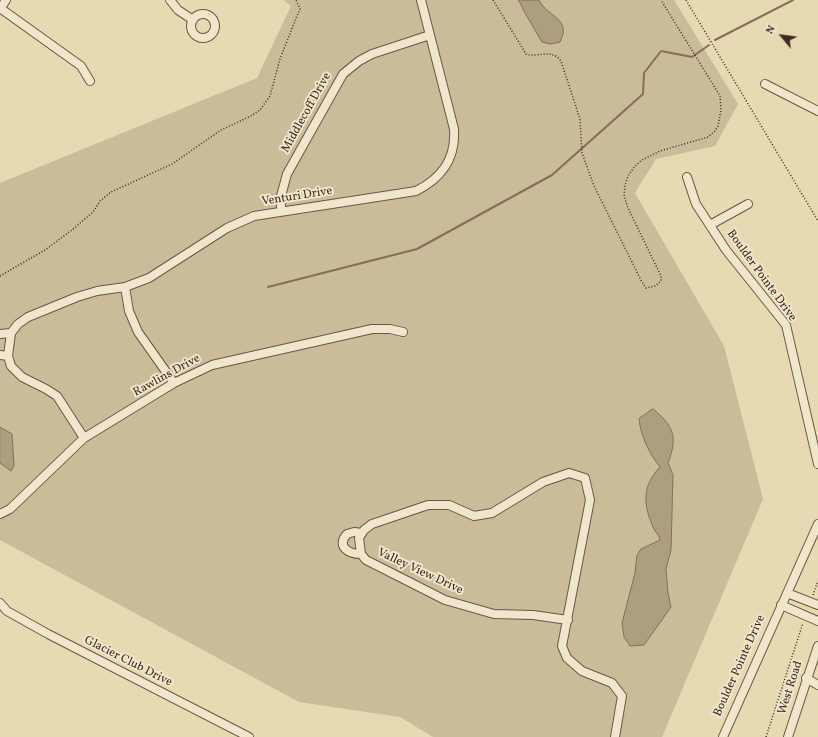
<!DOCTYPE html>
<style>
body{margin:0}
#map{position:relative;width:818px;height:737px;overflow:hidden;background:#e7d9b1;font-family:Vollkorn,serif}
canvas{display:block}
.north{position:absolute;left:762px;top:16px;width:40px;height:40px;-webkit-text-stroke:3px #efe6cc;paint-order:stroke;rotate:299deg;font-size:11px;font-weight:700;line-height:16px;text-align:center;color:#3f2a21}
.north::after{content:'';display:block;margin:auto;width:14px;height:18px;background:#3f2a21;clip-path:polygon(50% 0,100% 100%,50% 72%,0 100%)}
</style>
<div id="map">
<canvas width="818" height="737"></canvas>
<div class="north">N</div>
</div>
<script>
const c = document.querySelector('canvas').getContext('2d');
c.lineJoin = 'round';
function paint(path, color) {
  c.fillStyle = color;
  c.fill(path, 'evenodd');
}
function stroke(path, color, width, dash) {
  c.strokeStyle = color;
  c.lineWidth = width;
  c.lineCap = dash ? 'butt' : 'round';
  c.setLineDash(dash || []);
  c.stroke(path);
}
function write(font, color, halo, rows, align = 'center') {
  c.font = font + ' Vollkorn,serif';
  c.lineWidth = 4;
  c.setLineDash([]);
  c.textBaseline = 'middle';
  c.strokeStyle = halo;
  c.fillStyle = color;
  for (const [text, x, y, turn = 0] of rows) {
    c.save();
    c.translate(x, y);
    c.rotate((+turn || 0) * Math.PI / 180);
    c.textAlign = isNaN(turn) ? turn : align;
    if (halo) c.strokeText(text, 0, 0);
    c.fillText(text, 0, 0);
    c.restore();
  }
}
paint(new Path2D(`
 M 283,0 L 674,0 L 738,104 L 715,146 L 656,159 L 635,193 L 724,346 L 763,499 L 662,737 L 433,737 L 400,717 L 299,702 L 0,540 L 0,183 L 257,78 L 291,6 Z`), '#cabb99');
const water = new Path2D(`
 M 519,0 L 539,0 C 548,18 572,18 560,42 L 550,44 L 542,42 L 525,13 Z
 M 653,409 C 674,426 678,437 668,463 L 673,475 L 671,550 L 666,569 L 668,593 L 671,607 L 644,645 L 630,646 L 624,637 L 622,623 L 635,573 L 637,555 L 641,549 L 660,540 C 659,534 655,533 653,527 C 643,504 642,486 660,467 C 649,453 641,437 639,419 Z
 M 0,427 L 12,434 L 14,466 L 11,471 L 0,463 Z`);
paint(water, '#ae9e80');
stroke(water, '#82705a', 1);
stroke(new Path2D(`
 M 715,40 L 793,0
 M 268,287 L 417,249 L 552,175 L 643,94 L 644,73 L 661,51 L 692,57 L 709,45`), '#82705a', 2);
const minor = new Path2D(`
 M 170,0 L 178,10 L 193,20
 M 0,8 L 81,66 L 90,81
 M 0,9 L 6,0
 M191 26a12 12 0 1 1 24 0a12 12 0 1 1-24 0Z
 M 765,84 L 818,111
 M 687,177 L 696,204 L 726,250 L 786,325 L 818,464
 M 281,211 L 281,196 L 287,174 L 343,74 L 359,61 L 372,54 L 430,35
 M 710,225 L 748,204
 M 125,287 L 129,311 L 138,332 L 174,383
 M 0,334 L 11,333
 M 0,355 L 8,356
 M 84,438 L 57,396 L 46,389 L 22,377 L 11,366 L 8,356 L 11,333 L 18,324 L 28,317 L 77,297 L 97,291 L 125,287 L 149,278 L 227,228 L 254,216 L 416,191 C 442,178 456,159 454,129 L 421,0
 M 0,514 L 10,509 L 84,438 L 174,383 L 212,365 L 372,329 L 390,329 L 403,332
 M 361,554 C 348,554 336,546 347,534 L 354,532 L 362,533
 M 787,593 L 818,605
 M 0,603 L 7,611 L 48,634 L 249,737
 M 781,605 L 818,621
 M 568,620 L 533,615 L 494,614 L 445,600 L 366,560 L 361,554 L 359,538 L 364,530 L 372,524 L 428,505 L 449,505 L 474,516 L 492,513 L 543,482 L 569,473 L 585,478 L 590,500 L 562,646 L 567,658 L 582,671 L 612,683 L 622,696 L 615,737
 M 806,678 L 818,685
 M 723,737 L 818,524
 M 788,737 L 818,646`);
stroke(minor, '#695645', 10);
stroke(new Path2D(`
 M 493,0 L 526,54 C 538,58 552,48 561,61 L 580,119 L 582,153 L 594,186 L 642,282 L 646,288 L 655,286 L 661,281 L 661,276 L 628,208 L 624,196 L 625,185 L 628,176 L 635,166 L 642,160 L 660,151 L 708,137 L 715,131 L 718,126 L 721,110 L 720,96 L 661,0
 M 686,0 L 818,221
 M 0,276 L 45,250 L 72,230 L 93,212 L 100,201 L 111,192 L 172,164 L 221,130 L 251,116 L 260,110 L 270,96 L 280,59 L 297,16 L 300,9 L 296,0
 M 813,595 L 818,581
 M 766,737 L 803,623`), '#3f2a21', 1.5, [1, 2]);
stroke(minor, '#efe6cc', 8);
write('12px', '#3f2a21', '#efe6cc', [
 ["Middlecoff Drive",307,113,-61],
 ["Venturi Drive",297,197,-9],
 ["Boulder Pointe Drive",761,276,54],
 ["Rawlins Drive",167,376,-29],
 ["Valley View Drive",420,572,25],
 ["Glacier Club Drive",128,662,27],
 ["Boulder Pointe Drive",740,666,-66],
 ["West Road",791,688,-72]
]);
</script>
